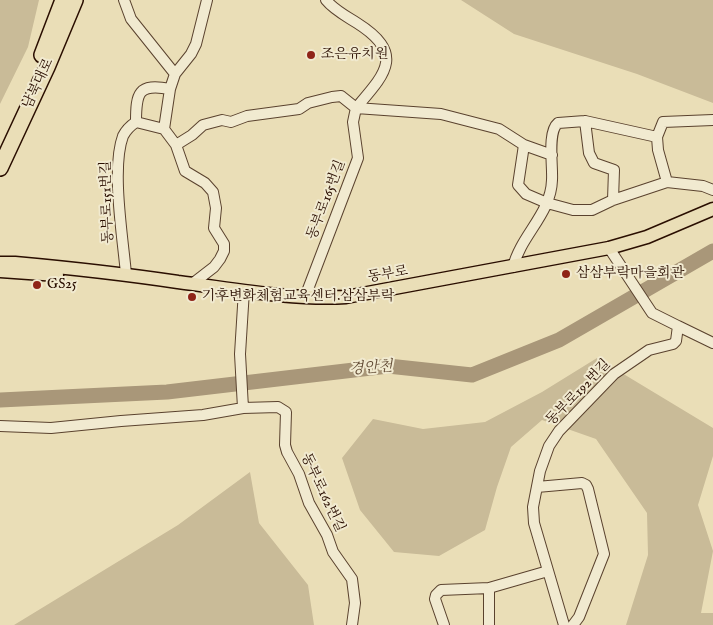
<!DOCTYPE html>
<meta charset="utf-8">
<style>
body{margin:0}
canvas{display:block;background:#eadeb7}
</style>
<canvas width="713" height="625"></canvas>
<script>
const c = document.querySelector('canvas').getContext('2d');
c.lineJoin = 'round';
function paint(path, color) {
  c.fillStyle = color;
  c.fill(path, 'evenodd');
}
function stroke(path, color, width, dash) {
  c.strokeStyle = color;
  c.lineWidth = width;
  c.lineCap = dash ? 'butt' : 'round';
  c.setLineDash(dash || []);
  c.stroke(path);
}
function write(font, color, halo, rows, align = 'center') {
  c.font = font + ' "IM FELL English","Noto Serif KR",serif';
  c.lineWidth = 4;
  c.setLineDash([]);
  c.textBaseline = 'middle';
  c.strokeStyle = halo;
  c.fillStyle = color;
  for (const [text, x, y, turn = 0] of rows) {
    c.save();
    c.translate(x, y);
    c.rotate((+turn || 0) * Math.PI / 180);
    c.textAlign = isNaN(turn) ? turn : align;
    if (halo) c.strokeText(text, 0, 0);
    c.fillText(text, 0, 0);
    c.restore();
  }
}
paint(new Path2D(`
 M 0,0 L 39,0 L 28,47 L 0,104 Z
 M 461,0 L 713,0 L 713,103 L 637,74 L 514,34 Z
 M 597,358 L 713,428 L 713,456 L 698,505 L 713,551 L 701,613 L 713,613 L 713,625 L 626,625 L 648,555 L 647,513 L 596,439 L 542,420 L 511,447 L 497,487 L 485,530 L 439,556 L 394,552 L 360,510 L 342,458 L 373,419 L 423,429 L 485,422 L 542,392 Z
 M 250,472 L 259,523 L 308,585 L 314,625 L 14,625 L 178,525 Z`), '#c9bb98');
stroke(new Path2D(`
 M 0,400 L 167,392 L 388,366 L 472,375 L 559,340 L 713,251`), '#a99779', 15);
const minor = new Path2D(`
 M 124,0 L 131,19 L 175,74
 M 585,121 L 589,153 L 594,163 L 614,170 L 613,200
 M 136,122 C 136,93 138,83 170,89
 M 164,129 L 176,145 L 185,171 L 205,183 L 213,192 L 216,208 L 214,228 L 224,244 L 224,251 L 220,259 L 214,267 L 192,284
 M 657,137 L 663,122 L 713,120
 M 176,145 L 192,135 L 203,125 L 222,120 L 231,122 L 247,116 L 299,109 L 308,103 L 332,97 L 341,96 L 356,108 L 441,114 L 499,129 L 524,145 L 552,155
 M 524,145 L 518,185 L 526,194 L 547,203 L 573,210 L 592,210 L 613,200 L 667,182
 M 513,267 C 521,235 551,214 552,180 C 553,166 547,132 558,123 L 585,121 L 657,137 L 658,150 L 667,182 L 703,186 L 713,190
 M 126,274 C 123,239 111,168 123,136 C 126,130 130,126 136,122 L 164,129 L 170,89 L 175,74 L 191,54 L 196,44 L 207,0
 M 305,297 L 358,158 L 353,122 L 356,108 C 385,74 406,54 357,23 C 346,16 334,10 326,0
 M 678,326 L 713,343
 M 243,408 L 240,354 L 244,290
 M 0,426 L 51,428 L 121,421 L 203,415 L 243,408 L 278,407 L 286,412 L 285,445 L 287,452 L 299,474 L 309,503 L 327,535 L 333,552 L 352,579 L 355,603 L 352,625
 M 537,487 L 582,483 L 586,485 L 588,489 L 604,554 L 579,617 L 573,625
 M 444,625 L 435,599 L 436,595 L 441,590 L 489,588 L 548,571
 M 489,625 L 489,588
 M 564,625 L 534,523 L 533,507 L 540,471 L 549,446 L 559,431 L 614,374 L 649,350 L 673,344 L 676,341 L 678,326 L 652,313 L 609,248`);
const major = new Path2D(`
 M 0,263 L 15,263 C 70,268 124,274 178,282 C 234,289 290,300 346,297 L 609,248 L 647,237 L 713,209
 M 0,271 L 57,275`);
const highway = new Path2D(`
 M 42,55 L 63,0
 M 0,168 L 47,67 L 75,0`);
stroke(minor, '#5a422e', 12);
stroke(major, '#2a0e00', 15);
stroke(highway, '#2a0e00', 18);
stroke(minor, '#f1ead0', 10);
stroke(major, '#eadeb7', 12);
stroke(highway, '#eadeb7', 15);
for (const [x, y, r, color] of [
 [311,55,5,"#8f2418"],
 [566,274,5,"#8f2418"],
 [37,285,5,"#8f2418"],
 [192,297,5,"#8f2418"]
]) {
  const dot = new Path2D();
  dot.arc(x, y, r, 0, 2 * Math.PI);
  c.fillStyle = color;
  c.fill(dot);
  stroke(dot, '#f1ead0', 2);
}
write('14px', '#2a0e00', '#f1ead0', [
 ["조은유치원",321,55],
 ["삼삼부락마을회관",576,274],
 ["GS25",47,285],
 ["기후변화체험교육센터.삼삼부락",202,297]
], 'left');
write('14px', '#2a0e00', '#f1ead0', [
 ["남북대로",39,84,-65],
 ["동부로165번길",327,200,-69],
 ["동부로151번길",108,202,-92],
 ["동부로",388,275,-10],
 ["동부로192번길",579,393,-46],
 ["동부로162번길",322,493,65]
]);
write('italic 15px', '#634c36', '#f1ead0', [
 ["경안천",371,369,-4]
]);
</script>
